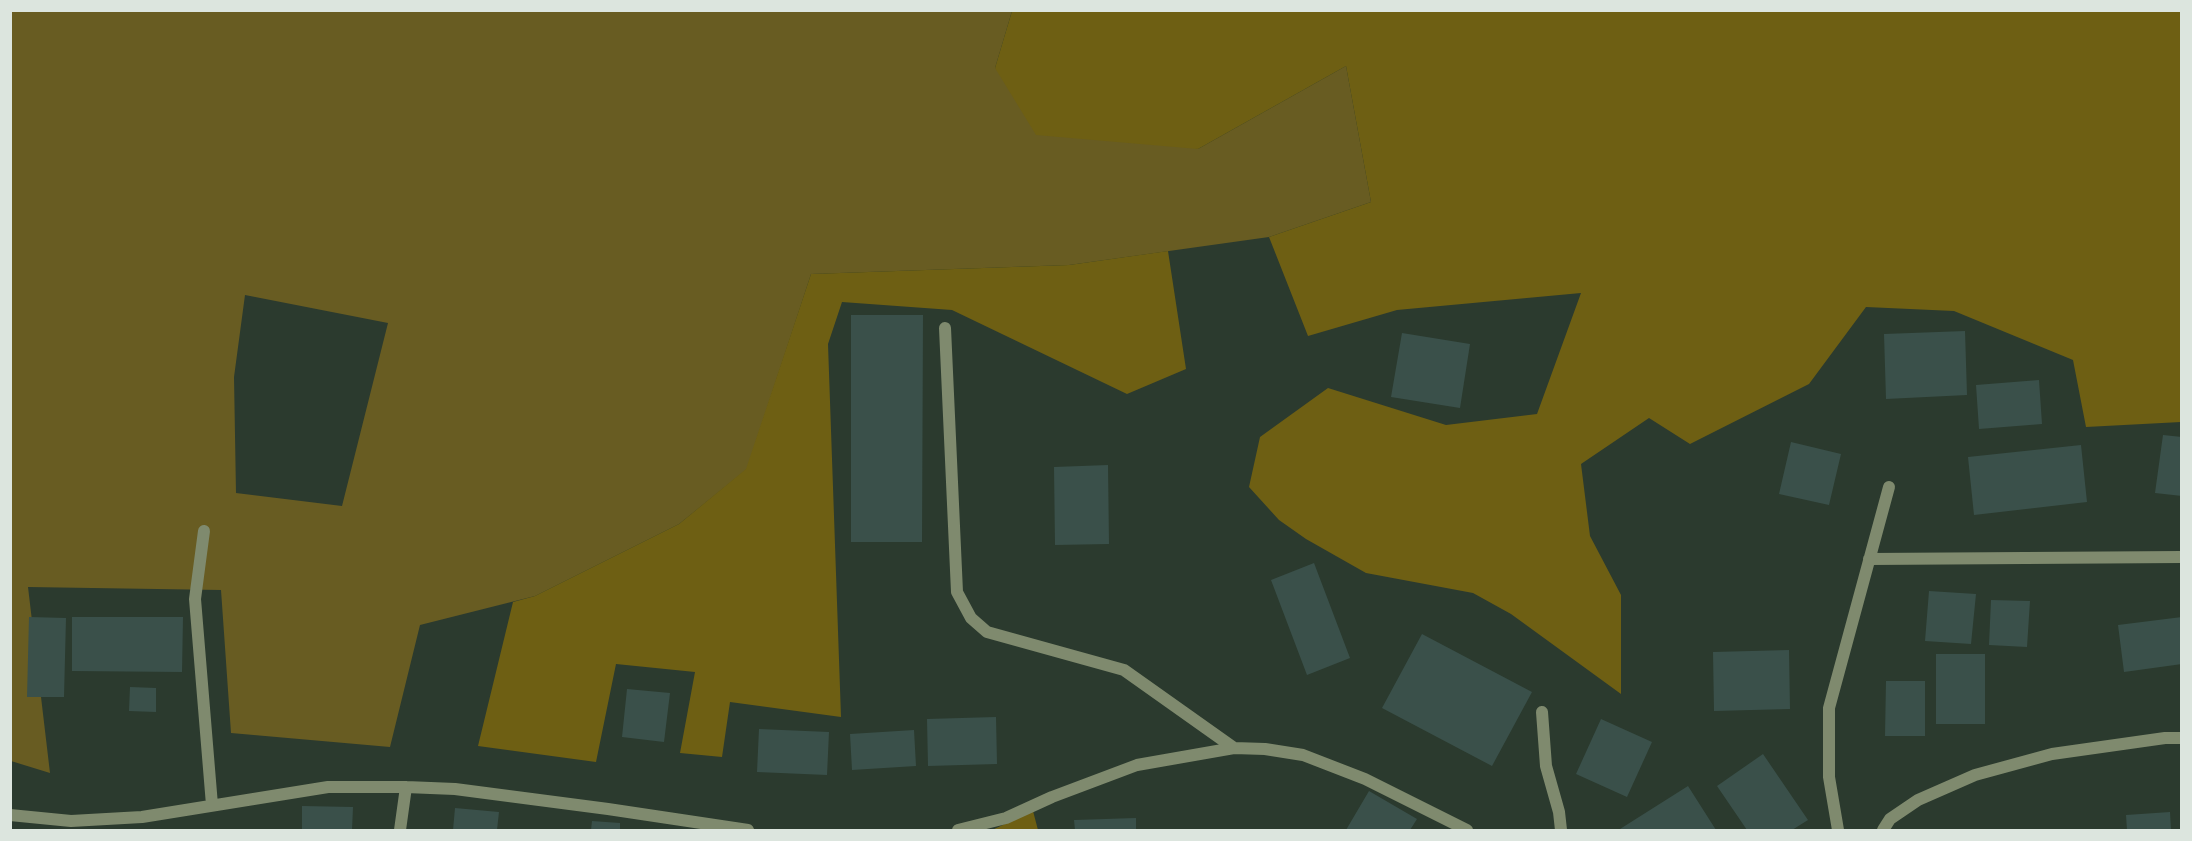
<!DOCTYPE html>
<style>
body{margin:0}
#map{position:relative;width:2192px;height:841px;overflow:hidden;background:#2b3a2e;font-family:"IBM Plex Serif",serif}
canvas{display:block}
.frame{position:absolute;inset:0;border:12px solid #dce5de;pointer-events:none}
</style>
<div id="map">
<canvas width="2192" height="841"></canvas>
<div class="frame"></div>
</div>
<script>
const c = document.querySelector('canvas').getContext('2d');
c.lineJoin = 'round';
function paint(path, color) {
  c.fillStyle = color;
  c.fill(path, 'evenodd');
}
function stroke(path, color, width, dash) {
  c.strokeStyle = color;
  c.lineWidth = width;
  c.lineCap = dash ? 'butt' : 'round';
  c.setLineDash(dash || []);
  c.stroke(path);
}
paint(new Path2D(`
 M 10,11 L 1012,11 L 995,68 L 1198,149 L 1346,66 L 1371,202 L 1269,237 L 1069,265 L 811,274 L 747,469 L 679,524 L 535,596 L 420,625 L 390,747 L 231,733 L 221,590 L 28,587 L 50,773 L 11,761 ZM 245,295 L 388,323 L 342,506 L 236,493 L 234,377 Z`), '#685c22');
paint(new Path2D(`
 M 1012,11 L 2181,11 L 2181,422 L 2086,427 L 2073,360 L 1954,311 L 1866,307 L 1809,384 L 1690,444 L 1649,418 L 1581,464 L 1590,536 L 1621,595 L 1621,694 L 1511,614 L 1473,593 L 1366,573 L 1306,539 L 1279,520 L 1249,487 L 1260,437 L 1328,388 L 1446,425 L 1537,414 L 1581,293 L 1397,310 L 1308,336 L 1269,237 L 1371,202 L 1346,66 L 1198,149 L 1036,135 L 995,68 Z
 M 1168,251 L 1186,369 L 1127,394 L 952,310 L 842,302 L 828,344 L 841,717 L 730,702 L 722,757 L 680,753 L 695,672 L 616,664 L 596,762 L 478,746 L 513,602 L 535,596 L 679,524 L 746,469 L 811,274 L 1069,265 Z
 M 1033,811 L 1038,830 L 992,830 Z`), '#6e5f13');
paint(new Path2D(`
 M 851,315 L 923,315 L 922,542 L 851,542 Z
 M 1965,331 L 1967,395 L 1886,399 L 1884,334 Z
 M 1402,333 L 1470,344 L 1460,408 L 1391,397 Z
 M 2039,380 L 2042,424 L 1979,429 L 1976,385 Z
 M 2163,435 L 2182,437 L 2182,496 L 2155,493 Z
 M 1791,442 L 1841,454 L 1829,505 L 1779,494 Z
 M 2081,445 L 2087,502 L 1974,515 L 1968,457 Z
 M 1108,465 L 1109,544 L 1055,545 L 1054,467 Z
 M 1314,563 L 1350,658 L 1307,675 L 1271,580 Z
 M 1929,591 L 1976,594 L 1971,644 L 1925,641 Z
 M 1991,600 L 2030,601 L 2027,647 L 1989,645 Z
 M 29,617 L 66,618 L 64,697 L 27,697 Z
 M 72,617 L 183,617 L 182,672 L 72,671 Z
 M 2182,617 L 2182,664 L 2124,672 L 2118,625 Z
 M 1422,634 L 1532,692 L 1492,766 L 1382,708 Z
 M 1789,650 L 1790,709 L 1714,711 L 1713,652 Z
 M 1936,654 L 1985,654 L 1985,724 L 1936,724 Z
 M 1886,681 L 1925,681 L 1925,736 L 1885,736 Z
 M 130,687 L 156,688 L 156,712 L 129,711 Z
 M 627,689 L 670,693 L 664,742 L 622,737 Z
 M 996,717 L 997,764 L 928,766 L 927,719 Z
 M 1601,719 L 1652,742 L 1627,797 L 1576,774 Z
 M 759,729 L 829,732 L 827,775 L 757,772 Z
 M 914,730 L 916,766 L 852,770 L 850,734 Z
 M 1763,754 L 1808,820 L 1792,830 L 1747,830 L 1717,786 Z
 M 1688,786 L 1716,830 L 1622,830 L 1620,829 Z
 M 1369,791 L 1417,819 L 1410,830 L 1346,830 Z
 M 302,806 L 353,807 L 352,830 L 302,830 Z
 M 455,808 L 499,812 L 497,830 L 453,830 Z
 M 2170,812 L 2171,830 L 2127,830 L 2126,815 Z
 M 1136,818 L 1136,830 L 1075,830 L 1074,820 Z
 M 592,821 L 620,823 L 620,830 L 591,830 Z`), '#3a504a');
stroke(new Path2D(`
 M 945,328 L 957,592 L 971,618 L 987,632 L 1124,670 L 1234,748
 M 204,531 L 195,599 L 212,805
 M 1869,559 L 2182,557
 M 1542,712 L 1546,766 L 1559,812 L 1561,830
 M 10,815 L 71,821 L 142,817 L 328,787 L 406,787 L 455,789 L 608,809 L 748,830
 M 400,830 L 406,787
 M 958,830 L 1006,818 L 1052,797 L 1137,765 L 1234,748 L 1265,749 L 1303,755 L 1365,779 L 1467,830
 M 1838,830 L 1829,777 L 1829,708 L 1889,487
 M 1883,830 L 1890,819 L 1918,800 L 1975,775 L 2052,754 L 2165,738 L 2182,738`), '#7f8a6e', 12);
</script>
